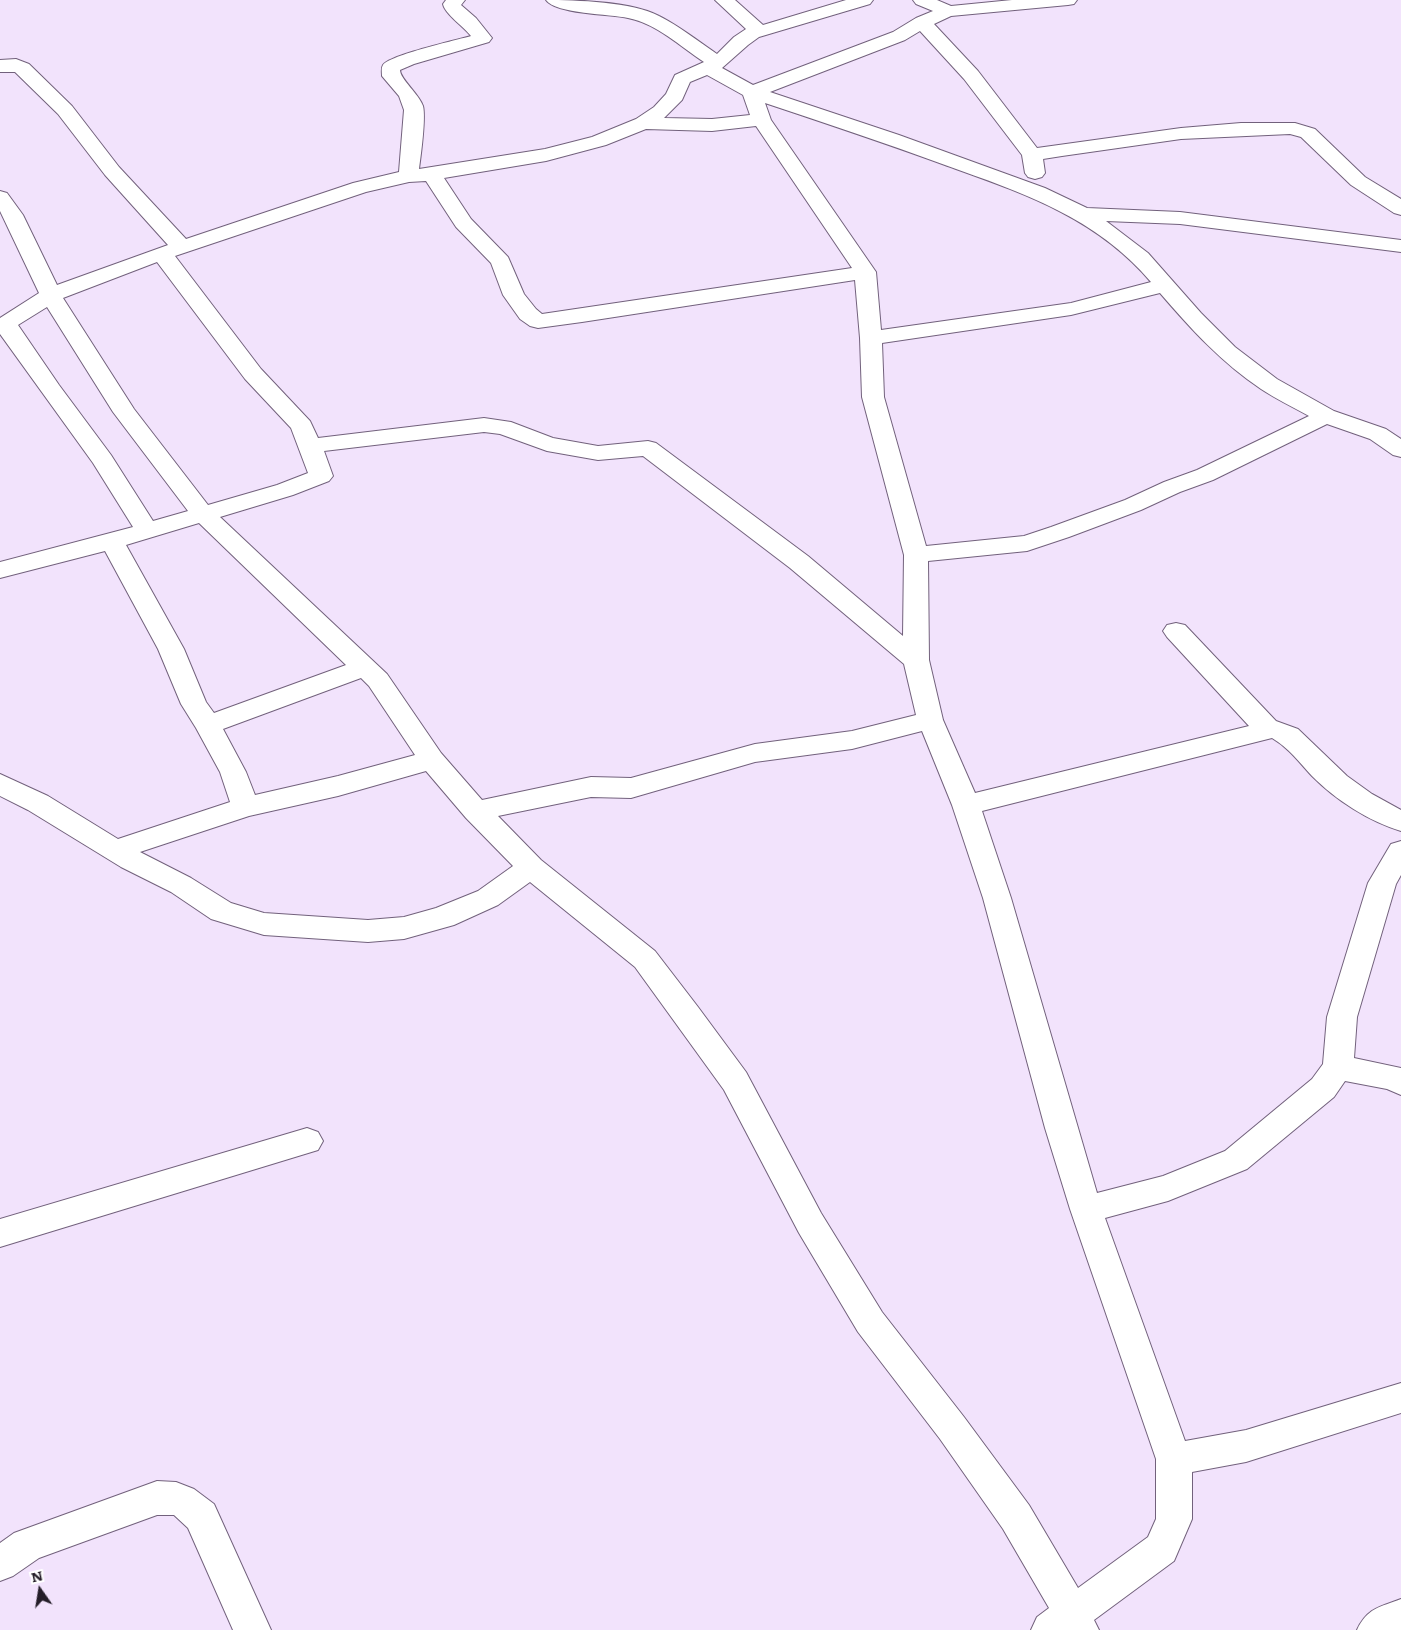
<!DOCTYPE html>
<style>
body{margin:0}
#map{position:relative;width:1401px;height:1630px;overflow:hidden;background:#f2e3fc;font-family:Literata,serif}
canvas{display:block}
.north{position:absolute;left:15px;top:1565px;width:50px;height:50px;-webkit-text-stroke:4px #fff;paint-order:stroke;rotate:347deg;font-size:14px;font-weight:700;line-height:20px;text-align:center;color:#251e29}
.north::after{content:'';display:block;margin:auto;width:18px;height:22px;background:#251e29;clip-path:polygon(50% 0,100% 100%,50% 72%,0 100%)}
</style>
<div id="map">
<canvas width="1401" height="1630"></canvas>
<div class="north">N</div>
</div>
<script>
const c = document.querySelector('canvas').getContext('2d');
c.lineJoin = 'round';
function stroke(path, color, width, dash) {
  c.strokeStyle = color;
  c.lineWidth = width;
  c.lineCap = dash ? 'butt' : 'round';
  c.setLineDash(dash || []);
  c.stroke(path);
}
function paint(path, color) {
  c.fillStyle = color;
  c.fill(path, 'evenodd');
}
const street = new Path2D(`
 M 446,0 L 465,0 L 461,5 L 476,18 L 492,38 L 489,42 L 414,64 L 400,70 C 400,79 419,94 423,106 C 426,118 421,154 419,169 L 545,149 L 592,137 L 636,119 L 654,107 L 666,94 L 675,75 L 704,62 C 681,47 656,23 628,18 C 610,14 556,14 546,0 C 576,0 633,2 659,16 C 679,26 698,41 717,54 L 734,37 L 746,29 L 715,0 L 735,0 L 763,25 L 846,0 L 873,0 L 870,4 L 759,37 L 748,45 L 722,68 L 753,85 L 893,32 L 916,18 L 933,11 L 916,4 L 913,0 L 937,0 L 951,6 L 1012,0 L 1077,0 L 1074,4 L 1068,5 L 951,16 L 934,24 L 978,71 L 1037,148 L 1181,128 L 1241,123 L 1295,123 L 1315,129 L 1365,177 L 1401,199 L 1401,215 L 1394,213 L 1351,185 L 1301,137 L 1290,134 L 1181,139 L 1062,156 L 1043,159 L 1045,173 L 1042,177 L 1035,179 L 1028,177 L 1025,173 L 1022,155 L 964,79 L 920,31 L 905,40 L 770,92 L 899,135 L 1045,188 L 1087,208 L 1180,212 L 1401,240 L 1401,252 L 1180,224 L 1106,221 L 1148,253 L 1201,313 L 1235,347 L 1277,379 L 1334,411 L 1386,429 L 1401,439 L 1401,457 L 1393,455 L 1370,439 L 1327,424 L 1213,480 L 1180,492 L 1141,510 L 1069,537 L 1027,551 L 928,561 L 929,660 L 943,720 L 975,793 L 1249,726 L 1167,637 L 1163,631 L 1167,625 L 1176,623 L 1185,625 L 1276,721 L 1298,729 L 1347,776 L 1372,794 L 1401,810 L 1401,831 C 1368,821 1336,800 1312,776 C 1299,762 1289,748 1272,738 L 982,811 L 1011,898 L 1097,1193 L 1163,1176 L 1225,1151 L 1312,1079 L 1323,1064 L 1327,1017 L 1368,883 L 1391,844 L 1401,841 L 1401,875 L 1396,884 L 1357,1017 L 1354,1058 L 1401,1068 L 1401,1095 L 1387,1089 L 1345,1081 L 1334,1097 L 1247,1169 L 1168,1201 L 1105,1218 L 1185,1441 L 1246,1430 L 1401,1383 L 1401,1413 L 1246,1462 L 1192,1472 L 1192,1519 L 1174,1561 L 1094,1620 L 1099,1630 L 1031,1630 L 1037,1617 L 1049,1608 L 1003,1529 L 940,1439 L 858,1332 L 799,1233 L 724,1090 L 635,967 L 530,882 L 498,905 L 454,925 L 404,939 L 368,942 L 264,935 L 211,919 L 171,892 L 121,867 L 28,810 L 0,796 L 0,774 L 48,796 L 118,839 L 230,802 L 220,772 L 196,728 L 181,704 L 158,649 L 105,551 L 0,578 L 0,562 L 133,527 L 93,463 L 0,334 L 0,318 L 39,293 L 0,211 L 0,191 L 7,193 L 23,215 L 57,285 L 168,245 L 105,175 L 58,114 L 15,72 L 0,72 L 0,60 L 16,59 L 29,64 L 72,106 L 119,167 L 186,239 L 353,183 L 399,172 L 404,110 L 399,96 L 382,76 C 382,72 381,68 383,65 C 390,55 457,40 471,36 C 464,27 445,14 443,4 ZM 707,75 L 743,95 L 750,115 L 712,119 L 664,118 L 682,100 L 690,82 ZM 765,103 C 825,123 885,143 945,165 C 1023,193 1096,217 1151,282 L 1071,303 L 881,330 L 876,272 L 771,120 ZM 756,126 L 852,268 L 542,314 L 536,309 L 524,294 L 508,257 L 471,219 L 444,178 L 546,161 L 606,145 L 646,129 L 712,131 ZM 426,181 L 456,227 L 491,263 L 503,295 L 520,319 L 530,326 L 538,328 L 582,322 L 855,280 L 860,338 L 862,397 L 904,555 L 903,636 L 808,556 L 656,443 L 648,441 L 598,446 L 553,438 L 511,422 L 484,418 L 318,438 L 310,421 L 261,369 L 175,256 L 366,192 L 409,182 ZM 157,262 L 245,379 L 291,428 L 308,473 L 277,485 L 208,505 L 134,409 L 63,298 ZM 1160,293 C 1190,328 1222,363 1261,389 C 1276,399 1293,407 1309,416 L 1197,470 L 1164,482 L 1125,500 L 1051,527 L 1024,536 L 926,546 L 884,397 L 882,343 L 1071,315 ZM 47,307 L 113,412 L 188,511 L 153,521 L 111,455 L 59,385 L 18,325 ZM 484,432 L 500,434 L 547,451 L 598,460 L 643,456 L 790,568 L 904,664 L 916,715 L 852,731 L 755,744 L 631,778 L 591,777 L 482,800 L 441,753 L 387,674 L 220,517 L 293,495 L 329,481 L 333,476 L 324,451 ZM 199,523 L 346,665 L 214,713 L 206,702 L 184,649 L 126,545 ZM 361,678 L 369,686 L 415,755 L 338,776 L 255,795 L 246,772 L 223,729 ZM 922,731 L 952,805 L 983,898 L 1045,1128 L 1070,1209 L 1156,1459 L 1156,1519 L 1148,1537 L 1078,1588 L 1029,1505 L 964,1417 L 882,1312 L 821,1213 L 746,1072 L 698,1007 L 655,951 L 541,860 L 498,816 L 591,797 L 631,798 L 755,762 L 852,749 ZM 426,771 L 466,818 L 513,866 L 478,891 L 436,908 L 404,917 L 368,920 L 264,913 L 231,903 L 191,878 L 140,852 L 249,816 L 338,796 Z
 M 307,1128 L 318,1132 L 323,1141 L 318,1150 L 0,1247 L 0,1219 Z
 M 157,1481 L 176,1482 L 194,1489 L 214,1504 L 271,1630 L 233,1630 L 188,1528 L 174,1515 L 157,1515 L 39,1558 L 13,1576 L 0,1581 L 0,1543 L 14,1533 Z
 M 1401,1599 L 1401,1630 L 1357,1630 C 1367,1608 1380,1607 1401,1599 Z`);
stroke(street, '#72617c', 2);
paint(street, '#fff');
</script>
